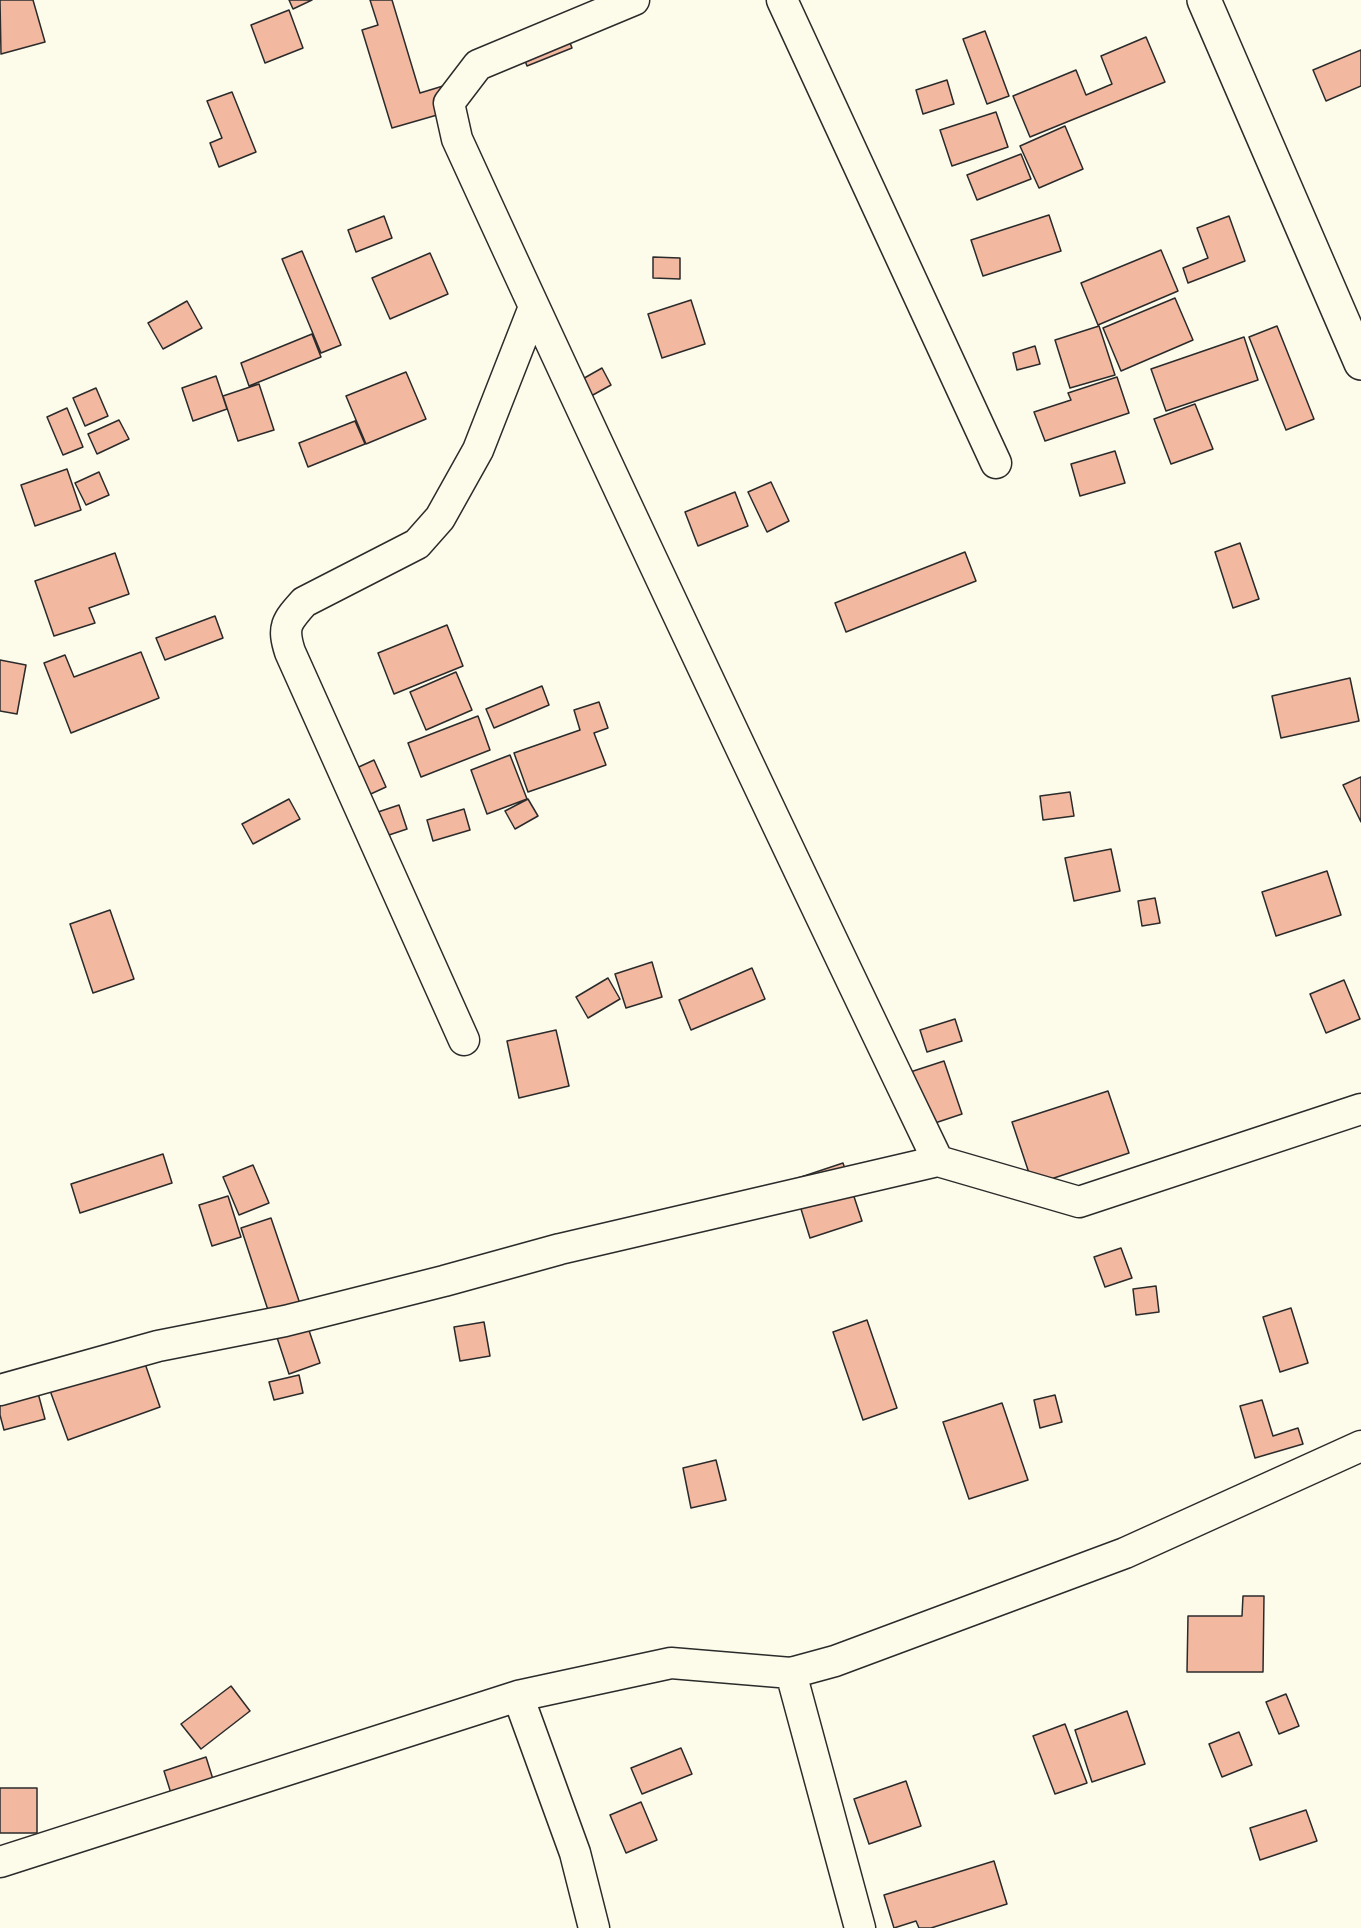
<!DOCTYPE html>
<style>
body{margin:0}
canvas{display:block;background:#fdfbea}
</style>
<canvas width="1361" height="1928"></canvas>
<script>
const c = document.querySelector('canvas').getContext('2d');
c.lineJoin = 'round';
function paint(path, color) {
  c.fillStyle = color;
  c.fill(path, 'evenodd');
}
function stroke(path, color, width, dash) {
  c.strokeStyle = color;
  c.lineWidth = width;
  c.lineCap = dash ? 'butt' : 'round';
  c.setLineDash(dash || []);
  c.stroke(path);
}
const building = new Path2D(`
 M 0,0 L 33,0 L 45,42 L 1,54 Z
 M 289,0 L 312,0 L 293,9 Z
 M 370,0 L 392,0 L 420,93 L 443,86 L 451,111 L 392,128 L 362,30 L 378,25 Z
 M 289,10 L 303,48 L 265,63 L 251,25 Z
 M 564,27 L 572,48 L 527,66 L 519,45 Z
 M 985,31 L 1009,96 L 987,104 L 963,39 Z
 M 1146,37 L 1165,82 L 1030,137 L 1013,96 L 1076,70 L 1086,95 L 1112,84 L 1101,56 Z
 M 1361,50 L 1361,86 L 1326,101 L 1313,70 Z
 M 947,80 L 954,104 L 923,114 L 916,90 Z
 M 232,92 L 256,152 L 219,167 L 210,143 L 222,138 L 207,101 Z
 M 996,112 L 1008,147 L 952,166 L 940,130 Z
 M 1065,126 L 1083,169 L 1039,188 L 1020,146 Z
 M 1021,154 L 1031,179 L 977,200 L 967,175 Z
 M 1049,215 L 1061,251 L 983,276 L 971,240 Z
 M 384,216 L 392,238 L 356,252 L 348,230 Z
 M 1229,216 L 1245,261 L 1188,283 L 1183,268 L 1208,258 L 1197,228 Z
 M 1161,250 L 1178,291 L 1098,325 L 1081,283 Z
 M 302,251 L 341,345 L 321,353 L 282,259 Z
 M 430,253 L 448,294 L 390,319 L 372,278 Z
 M 653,257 L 680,258 L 680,279 L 653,278 Z
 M 1175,298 L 1193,340 L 1121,371 L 1103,328 Z
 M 691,300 L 705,344 L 662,358 L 648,314 Z
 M 187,301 L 202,328 L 163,349 L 148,323 Z
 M 1099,326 L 1115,375 L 1070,388 L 1055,340 Z
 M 1277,326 L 1314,419 L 1286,430 L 1249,337 Z
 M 312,334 L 321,357 L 249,386 L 241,363 Z
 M 1244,337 L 1258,380 L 1166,411 L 1151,369 Z
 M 1035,346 L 1040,364 L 1017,370 L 1013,353 Z
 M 602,368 L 611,385 L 582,401 L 572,385 Z
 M 406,372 L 426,419 L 366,444 L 346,396 Z
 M 216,376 L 227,409 L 193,421 L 182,388 Z
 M 1117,377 L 1129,413 L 1045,441 L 1034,412 L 1071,400 L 1068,393 Z
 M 259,384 L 274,430 L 238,441 L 223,396 Z
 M 96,388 L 108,416 L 85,426 L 73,398 Z
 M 1195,404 L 1213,449 L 1171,464 L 1154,419 Z
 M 67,408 L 83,447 L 63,455 L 47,417 Z
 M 119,420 L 129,439 L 97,454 L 88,434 Z
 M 355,421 L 365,444 L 308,467 L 299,443 Z
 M 1115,451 L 1125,483 L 1080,496 L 1071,464 Z
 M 67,469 L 81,510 L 35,526 L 21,485 Z
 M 99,472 L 109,495 L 86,505 L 75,483 Z
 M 771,482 L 789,521 L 767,532 L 748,492 Z
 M 735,492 L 748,526 L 698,546 L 685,512 Z
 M 1240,543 L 1259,599 L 1233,608 L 1215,552 Z
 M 965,552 L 976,581 L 846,632 L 835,603 Z
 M 115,553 L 129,594 L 89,608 L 95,623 L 54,636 L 35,581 Z
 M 215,616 L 223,638 L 165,660 L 156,638 Z
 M 447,625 L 463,666 L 394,694 L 378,653 Z
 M 141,652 L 159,698 L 71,733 L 44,663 L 65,655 L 74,677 Z
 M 0,660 L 26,665 L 17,714 L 0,711 Z
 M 456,672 L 472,710 L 426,730 L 410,692 Z
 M 1350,678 L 1359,721 L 1281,738 L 1272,696 Z
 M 542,686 L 549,705 L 494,728 L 486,709 Z
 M 599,702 L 608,728 L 594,733 L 606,765 L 528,792 L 514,753 L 580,730 L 574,710 Z
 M 478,716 L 490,750 L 421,777 L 408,743 Z
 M 510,755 L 527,799 L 487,814 L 471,770 Z
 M 374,760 L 386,787 L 362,798 L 350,771 Z
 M 1361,777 L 1361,822 L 1343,785 Z
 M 1070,792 L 1074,816 L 1043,820 L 1040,796 Z
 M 289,799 L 300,819 L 253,844 L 242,824 Z
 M 528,799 L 538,816 L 515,829 L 505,811 Z
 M 399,805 L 407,829 L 380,838 L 372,814 Z
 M 464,809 L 470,830 L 433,841 L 427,820 Z
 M 1111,849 L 1120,891 L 1074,901 L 1065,858 Z
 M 1327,871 L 1341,915 L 1276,936 L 1262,892 Z
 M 1155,898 L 1160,923 L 1142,926 L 1138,901 Z
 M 110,910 L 134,979 L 93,993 L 70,924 Z
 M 652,962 L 662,997 L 626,1008 L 615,974 Z
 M 752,968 L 765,999 L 691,1030 L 679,1000 Z
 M 608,978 L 620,999 L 588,1018 L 576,997 Z
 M 1344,980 L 1360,1019 L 1326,1033 L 1310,994 Z
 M 955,1019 L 962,1041 L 927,1052 L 920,1030 Z
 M 556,1030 L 569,1086 L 519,1098 L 507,1041 Z
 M 944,1061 L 962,1114 L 914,1130 L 895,1077 Z
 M 1108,1091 L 1129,1153 L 1033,1185 L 1012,1122 Z
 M 163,1154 L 172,1183 L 80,1213 L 71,1184 Z
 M 843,1163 L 862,1221 L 810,1238 L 792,1180 Z
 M 253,1165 L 269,1203 L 239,1215 L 223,1177 Z
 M 228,1196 L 241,1237 L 212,1246 L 199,1205 Z
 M 271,1218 L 320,1363 L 289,1374 L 241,1228 Z
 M 1121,1248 L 1132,1278 L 1105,1287 L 1094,1257 Z
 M 1156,1286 L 1159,1312 L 1136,1315 L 1133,1289 Z
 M 1291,1308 L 1308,1363 L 1280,1372 L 1263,1317 Z
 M 867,1320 L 897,1408 L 863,1420 L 833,1332 Z
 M 484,1322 L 490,1356 L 460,1361 L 454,1327 Z
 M 141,1352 L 160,1407 L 68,1440 L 48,1385 Z
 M 299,1375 L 303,1393 L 274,1400 L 269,1382 Z
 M 38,1393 L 45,1419 L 4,1430 L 0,1415 L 0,1403 Z
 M 1055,1395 L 1062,1422 L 1040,1428 L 1034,1400 Z
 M 1262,1400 L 1273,1436 L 1298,1428 L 1303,1444 L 1255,1458 L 1240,1406 Z
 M 1002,1403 L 1028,1480 L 969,1499 L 943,1422 Z
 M 716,1460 L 726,1500 L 691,1508 L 683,1468 Z
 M 1243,1596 L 1264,1596 L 1263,1672 L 1187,1672 L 1188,1616 L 1242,1616 Z
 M 231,1686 L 250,1711 L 201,1749 L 181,1724 Z
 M 1286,1694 L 1299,1726 L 1279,1734 L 1266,1702 Z
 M 1127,1711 L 1145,1764 L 1092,1782 L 1075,1730 Z
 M 1065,1724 L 1087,1783 L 1055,1794 L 1033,1736 Z
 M 1239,1732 L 1252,1765 L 1222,1777 L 1209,1744 Z
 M 681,1748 L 692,1774 L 642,1794 L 631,1768 Z
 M 206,1757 L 217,1792 L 175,1806 L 164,1771 Z
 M 906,1781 L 921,1826 L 869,1844 L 854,1799 Z
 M 0,1788 L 37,1788 L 37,1833 L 0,1833 Z
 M 641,1802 L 657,1840 L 626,1853 L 610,1815 Z
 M 1306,1810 L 1317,1841 L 1260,1860 L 1250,1828 Z
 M 994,1861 L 1007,1904 L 931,1928 L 919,1928 L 916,1921 L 894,1928 L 884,1895 Z`);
paint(building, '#f2b8a0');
stroke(building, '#2b2b2b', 1.5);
const minor = new Path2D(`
 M 634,0 L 478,65 L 449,103 L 457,139 C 614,482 775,822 938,1161
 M 782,0 L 996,463
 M 464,1040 L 290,652 C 282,627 286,622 304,602 L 417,544 L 440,518 L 478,450 L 534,307
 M 0,1390 L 158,1346 L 285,1321 L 444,1281 L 560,1249 L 938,1161 L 1079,1202 L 1361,1109
 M 791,1673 L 860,1928
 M 518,1696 L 575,1853 L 594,1928
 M 0,1862 L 518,1696 L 671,1663 L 791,1673 L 835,1661 L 1125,1553 L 1361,1446`);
const tertiary = new Path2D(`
 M 1204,0 L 1361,363`);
stroke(minor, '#2b2b2b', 33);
stroke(tertiary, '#2b2b2b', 36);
stroke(minor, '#fdfbea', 30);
stroke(tertiary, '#fdfbea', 33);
</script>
